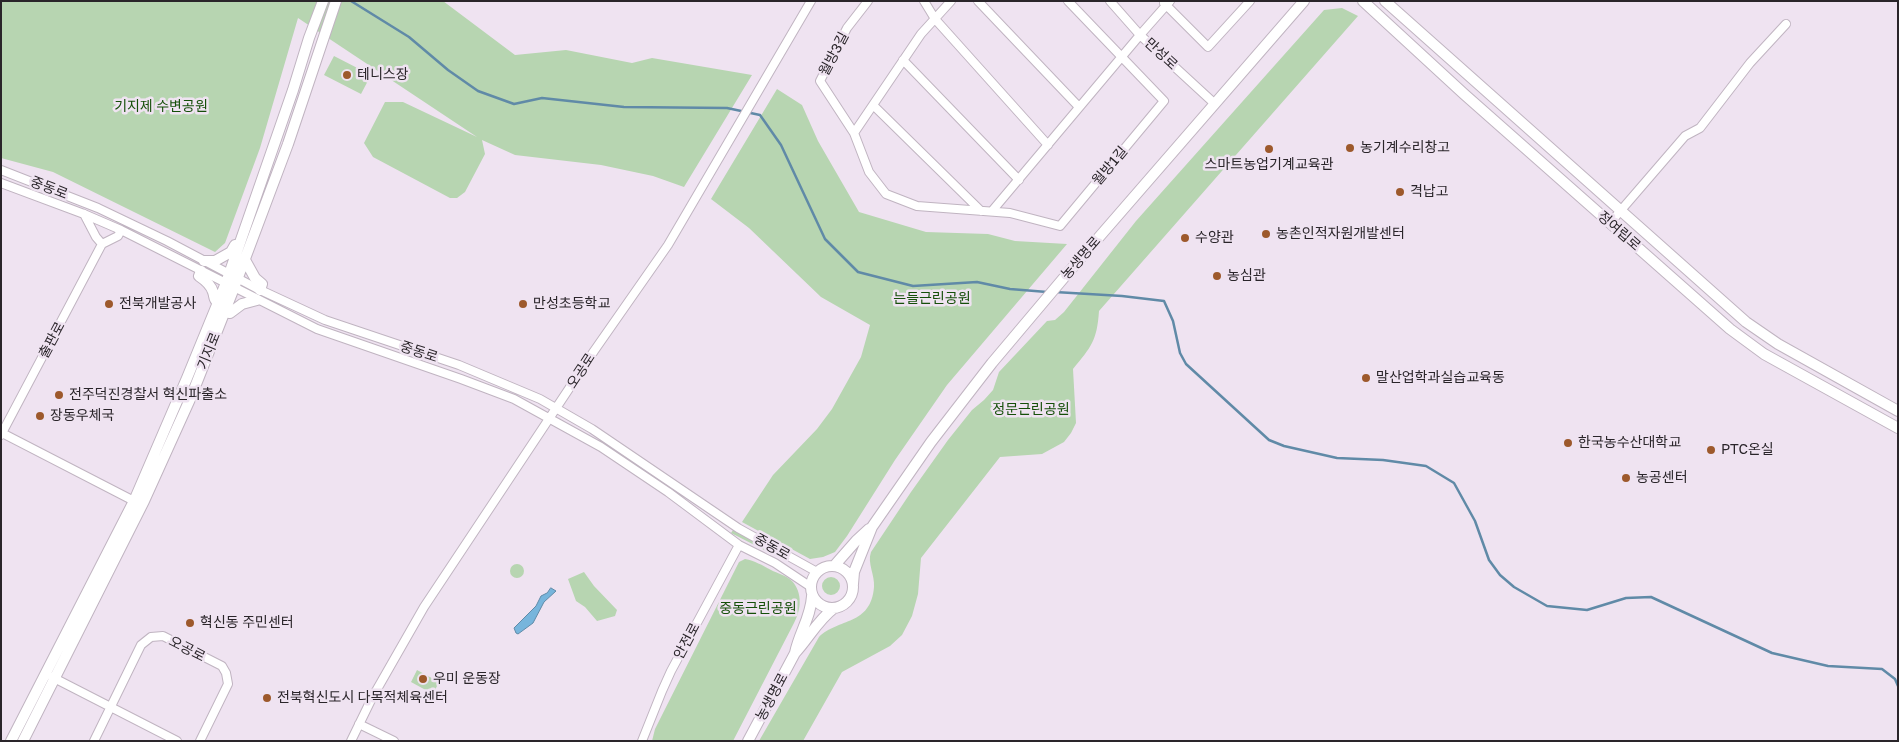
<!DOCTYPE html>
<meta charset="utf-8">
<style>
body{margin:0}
#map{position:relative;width:1899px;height:742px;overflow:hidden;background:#efe3f1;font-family:"Golos Text",sans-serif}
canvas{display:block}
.frame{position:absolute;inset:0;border:2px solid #2a252a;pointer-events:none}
</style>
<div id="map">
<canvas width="1899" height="742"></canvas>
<div class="frame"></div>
</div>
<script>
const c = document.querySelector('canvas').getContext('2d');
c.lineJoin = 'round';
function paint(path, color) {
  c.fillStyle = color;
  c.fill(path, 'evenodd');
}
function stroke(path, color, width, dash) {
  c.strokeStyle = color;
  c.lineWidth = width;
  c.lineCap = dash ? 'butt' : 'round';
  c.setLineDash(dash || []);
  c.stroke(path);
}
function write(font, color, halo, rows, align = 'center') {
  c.font = font + ' "Golos Text","Noto Sans KR",sans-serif';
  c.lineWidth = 5;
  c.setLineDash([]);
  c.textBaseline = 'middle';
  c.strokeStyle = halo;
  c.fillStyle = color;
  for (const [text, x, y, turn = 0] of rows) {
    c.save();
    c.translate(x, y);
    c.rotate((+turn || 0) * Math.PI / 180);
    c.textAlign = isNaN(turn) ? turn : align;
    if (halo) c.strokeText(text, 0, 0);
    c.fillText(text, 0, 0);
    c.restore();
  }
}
paint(new Path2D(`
 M 1,1 L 443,1 L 515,55 L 566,50 L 632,63 L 652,58 L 752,75 L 684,187 L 653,176 L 601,165 L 515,155 L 482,140 L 485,154 L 465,192 L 457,198 L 450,198 L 373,157 L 364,143 L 385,102 L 403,102 L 477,137 L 298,18 L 260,148 L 225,243 L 215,252 L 53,172 L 1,158 Z
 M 1342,8 L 1358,16 L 1099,311 C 1097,341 1091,347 1073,369 L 1076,423 L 1071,433 L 1064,442 L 1042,454 L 1000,457 L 921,558 L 918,594 L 912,616 L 902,635 L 890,646 L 842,672 L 803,741 L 759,741 L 819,637 C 838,618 871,626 874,587 C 875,575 867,563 871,552 L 911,492 L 948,440 L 972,410 L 984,400 L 993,390 L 999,372 L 1047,321 L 1055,320 L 1064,312 L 1136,221 L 1324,10 Z
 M 334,56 L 371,75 L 361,94 L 324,75 Z
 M 777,89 L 802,105 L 818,141 L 859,212 L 926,232 L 988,234 L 1015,241 L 1067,244 L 947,385 L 895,460 L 847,536 L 835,552 L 823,557 L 810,559 L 742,522 L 773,475 L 817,429 L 832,409 L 861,357 L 870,325 L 821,297 L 749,228 L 711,199 Z
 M 733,530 L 778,554 L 776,556 L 731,533 Z
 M 745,559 C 755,561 762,565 771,570 C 777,573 787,576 792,581 C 803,593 801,610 794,623 L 733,741 L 652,741 L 655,729 L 739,562 Z
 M510 571a7 7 0 1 1 14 0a7 7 0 1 1-14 0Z
 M 584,572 L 594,586 L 617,610 L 615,616 L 597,621 L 585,607 L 576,601 L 568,579 Z
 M822 586a9 9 0 1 1 18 0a9 9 0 1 1-18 0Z
 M 417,670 L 439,682 L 433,694 L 411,682 Z`), '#b7d5b1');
const water = new Path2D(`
 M 551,588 L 556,591 L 544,602 L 533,623 L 518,634 L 516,633 L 514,628 L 536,606 L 541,596 L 547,593 Z`);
paint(water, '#77b5dc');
stroke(water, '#608aa7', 1);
stroke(new Path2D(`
 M 351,1 L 409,37 L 448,70 L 478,91 L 514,104 L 542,98 L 624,107 L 727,108 L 760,115 L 781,145 L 825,239 L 858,272 L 913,286 L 977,282 L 1010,289 L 1047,292
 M 1055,292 L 1122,296 L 1164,301 L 1173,321 L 1180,353 L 1186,364 L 1269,440 L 1284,446 L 1337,458 L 1383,460 L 1426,466 L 1454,483 L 1475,521 L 1489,560 L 1500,575 L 1514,587 L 1547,606 L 1587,610 L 1626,598 L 1651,597 L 1772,653 L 1828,666 L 1882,669 L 1895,679 L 1898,686`), '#608aa7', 2.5);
const minor = new Path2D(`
 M 868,1 L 847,28 L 820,81 L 854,133 L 869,172 L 886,194 L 917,206 L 1010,213 L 1060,226 L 1164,101 L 1068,1
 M 924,1 L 935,19 L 1048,145
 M 978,1 L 1079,107
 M 1110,1 L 1140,35 L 1215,104
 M 1164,3 L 1208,47 L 1250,1
 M 903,60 L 1019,180
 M 874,106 L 981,211
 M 854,133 L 921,34 L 951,1
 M 1,170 L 98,208 L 167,241 L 256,288 L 325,320 L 459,365 L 540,399 L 592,429 L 738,528 L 817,572
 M 1,183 L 84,214 L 121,230 L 317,329 L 461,379 L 514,399 L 601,447 L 668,492 L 739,545 L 775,563 L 811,587
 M 992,211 L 1140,35 L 1170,1
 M 84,214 L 96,237 L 102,244
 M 1610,223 L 1685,136 L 1700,128 L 1750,63 L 1786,24
 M 2,433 L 134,501
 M 1,435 L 102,244 L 118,236 L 121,230
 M 52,677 L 177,741
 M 359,724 L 394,741
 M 94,741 L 141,645 L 151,637 L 163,636 L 222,666 L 226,673 L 228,684 L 200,741
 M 351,741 L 372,698 L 424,607 L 594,351 L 668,245 L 811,1
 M 642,741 L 662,691 L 671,671 L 739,545`);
const tertiary = new Path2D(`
 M 1363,1 L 1464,94 L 1730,329 L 1764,354 L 1898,428
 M 1385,1 L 1746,322 L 1778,344 L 1898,411
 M 245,260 L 255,278 L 262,284 L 260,290
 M 204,261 L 215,261 L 231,252 L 235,245 L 238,246
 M 201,271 L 199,276 C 205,280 211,285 213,292 C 215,297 213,299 218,303
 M 225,312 L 230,313 L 242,304 L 257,300
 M811 587a21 21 0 1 1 42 0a21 21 0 1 1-42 0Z
 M 834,566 L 856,541 L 869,529
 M 853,584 L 854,572 L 872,527 L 931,442 L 992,363 L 1067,274 L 1304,1
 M 795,653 C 809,638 817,621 834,608
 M 11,741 L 134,501 L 187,378 L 226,283 L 293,90 L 309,38 L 323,1
 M 23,741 L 144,501 L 191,397 L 234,288 L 288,144 L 336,1
 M 748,741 L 795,653 C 799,633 811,617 812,596`);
stroke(minor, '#c0b4c1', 10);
stroke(tertiary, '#c0b4c1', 12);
stroke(minor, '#fff', 8);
stroke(tertiary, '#fff', 10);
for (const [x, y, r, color] of [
 [347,75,5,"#9d592c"],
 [1350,148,5,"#9d592c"],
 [1269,149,5,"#9d592c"],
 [1400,192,5,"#9d592c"],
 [1266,234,5,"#9d592c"],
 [1185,238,5,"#9d592c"],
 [1217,276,5,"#9d592c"],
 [109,304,5,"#9d592c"],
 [523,304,5,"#9d592c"],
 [1366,378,5,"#9d592c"],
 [59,395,5,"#9d592c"],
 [40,416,5,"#9d592c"],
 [1568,443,5,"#9d592c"],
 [1711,450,5,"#9d592c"],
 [1626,478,5,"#9d592c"],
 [190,623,5,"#9d592c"],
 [423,679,5,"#9d592c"],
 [267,698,5,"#9d592c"]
]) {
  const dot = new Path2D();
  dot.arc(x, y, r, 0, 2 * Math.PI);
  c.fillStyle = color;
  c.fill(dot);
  stroke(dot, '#efe3f1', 2);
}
write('14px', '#2a252a', '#efe3f1', [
 ["월방3길",834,54,-62],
 ["만성로",1161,54,43],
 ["월방1길",1110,166,-50],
 ["중동로",49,188,21],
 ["정여립로",1619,231,41],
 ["농생명로",1081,258,-49],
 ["출판로",52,340,-62],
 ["기지로",209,351,-68],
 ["중동로",419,352,18],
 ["오공로",581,371,-57],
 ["중동로",772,547,29],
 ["안전로",687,641,-62],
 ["오공로",187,649,27],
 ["농생명로",772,697,-62]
]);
write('14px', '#2a252a', '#efe3f1', [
 ["테니스장",357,75],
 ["농기계수리창고",1360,148],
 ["스마트농업기계교육관",1269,165,"center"],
 ["격납고",1410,192],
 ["농촌인적자원개발센터",1276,234],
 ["수양관",1195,238],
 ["농심관",1227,276],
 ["전북개발공사",119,304],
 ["만성초등학교",533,304],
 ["말산업학과실습교육동",1376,378],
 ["전주덕진경찰서 혁신파출소",69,395],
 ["장동우체국",50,416],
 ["한국농수산대학교",1578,443],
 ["PTC온실",1721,450],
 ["농공센터",1636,478],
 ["혁신동 주민센터",200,623],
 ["우미 운동장",433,679],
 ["전북혁신도시 다목적체육센터",277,698]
], 'left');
write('14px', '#154f09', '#efe3f1', [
 ["기지제 수변공원",161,107],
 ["는들근린공원",932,299],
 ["정문근린공원",1031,410],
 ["중동근린공원",758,609]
]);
</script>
